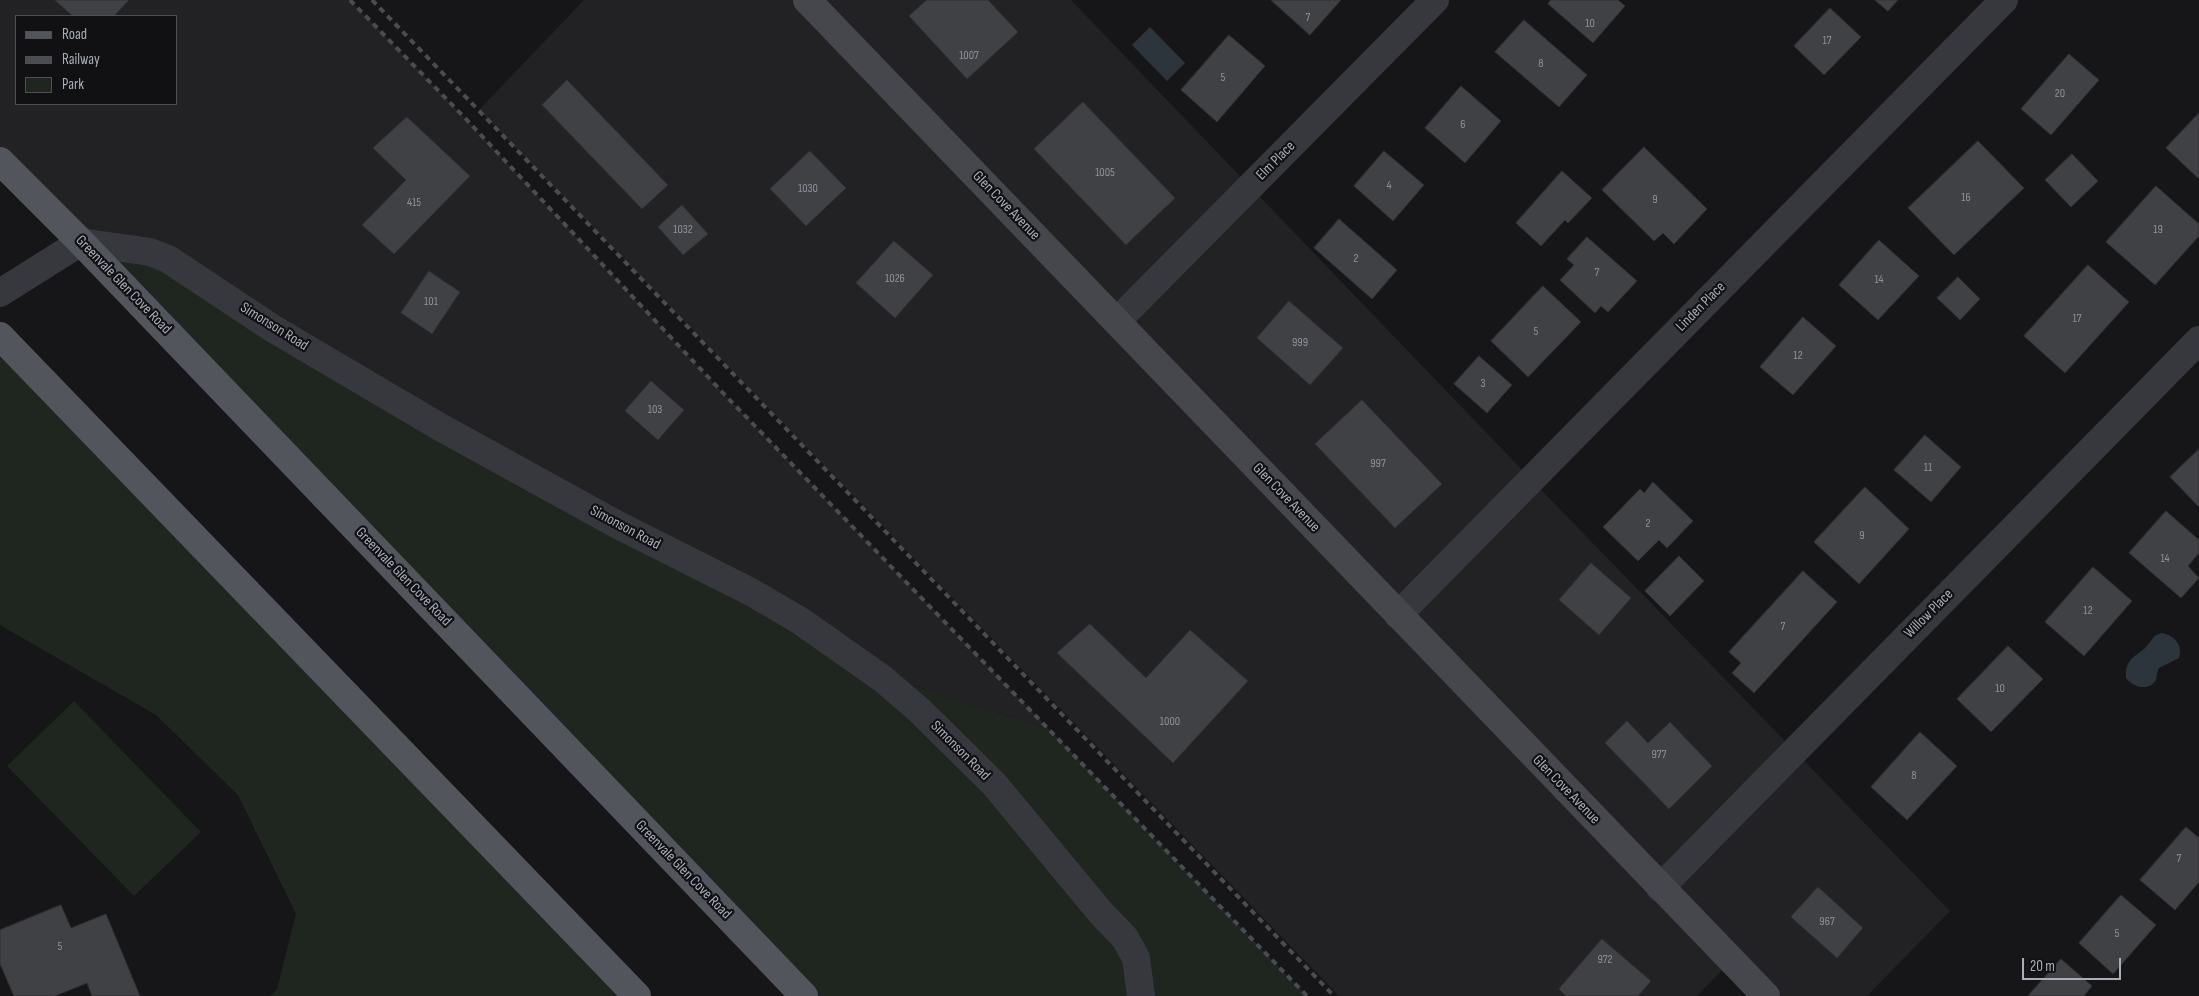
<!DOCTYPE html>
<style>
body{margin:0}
#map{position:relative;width:2199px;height:996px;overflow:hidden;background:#161618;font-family:"Sofia Sans Condensed",sans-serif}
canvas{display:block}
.legend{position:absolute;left:15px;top:15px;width:162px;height:90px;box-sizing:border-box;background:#111113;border:1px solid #4d4f55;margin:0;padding:6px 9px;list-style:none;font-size:15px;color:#a8adb8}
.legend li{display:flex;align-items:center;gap:10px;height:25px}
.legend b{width:25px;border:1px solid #4d4f55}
.scale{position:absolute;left:2022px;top:958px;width:99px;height:22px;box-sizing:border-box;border:2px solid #a8adb8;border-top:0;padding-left:6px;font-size:15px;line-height:18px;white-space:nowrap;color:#a8adb8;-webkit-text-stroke:4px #111113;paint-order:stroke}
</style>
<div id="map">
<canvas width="2199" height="996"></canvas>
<ul class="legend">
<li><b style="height:6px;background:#53555c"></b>Road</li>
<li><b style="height:6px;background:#4a4c52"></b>Railway</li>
<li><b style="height:14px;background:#1e261f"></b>Park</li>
</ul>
<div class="scale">20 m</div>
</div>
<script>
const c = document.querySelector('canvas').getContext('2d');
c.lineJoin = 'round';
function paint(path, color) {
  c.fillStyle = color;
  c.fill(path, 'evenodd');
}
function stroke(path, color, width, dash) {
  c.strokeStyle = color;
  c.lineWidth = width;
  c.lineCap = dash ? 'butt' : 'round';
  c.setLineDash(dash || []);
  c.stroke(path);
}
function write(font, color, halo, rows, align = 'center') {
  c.font = font + ' "Sofia Sans Condensed",sans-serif';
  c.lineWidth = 4.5;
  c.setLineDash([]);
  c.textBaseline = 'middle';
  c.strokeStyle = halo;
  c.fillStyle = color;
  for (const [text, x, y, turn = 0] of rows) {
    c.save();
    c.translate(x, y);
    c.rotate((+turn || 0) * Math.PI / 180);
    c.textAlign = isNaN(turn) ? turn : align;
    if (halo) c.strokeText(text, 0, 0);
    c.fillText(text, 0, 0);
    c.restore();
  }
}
paint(new Path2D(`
 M 0,0 L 350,0 L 465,118 L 724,394 L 1049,729 L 875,673 L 86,245 L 0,160 ZM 16,16 L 176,16 L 176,104 L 16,104 Z
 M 584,0 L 1071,0 L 1551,500 L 1950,911 L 1867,996 L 1766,996 L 1731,961 L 1697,996 L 1339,996 L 479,110 Z`), '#222225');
paint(new Path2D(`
 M 86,245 L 150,252 L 875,673 L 1049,729 L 1307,996 L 804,996 Z
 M 0,336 L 637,996 L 270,996 L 277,989 L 296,914 L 238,795 L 156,715 L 0,625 Z
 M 74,701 L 201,832 L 134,896 L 7,766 Z`), '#1e261f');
paint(new Path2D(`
 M 1150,27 L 1185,63 L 1167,81 L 1132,45 Z
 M 2162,633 C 2175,636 2183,645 2179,658 L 2159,668 C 2157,671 2157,677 2156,680 C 2148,692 2133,687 2126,678 C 2125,660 2133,658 2144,649 C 2152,642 2152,635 2162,633 Z`), '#2c353c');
const building = new Path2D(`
 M 55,0 L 129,0 L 114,16 L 73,16 Z
 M 927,0 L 988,0 L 1018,32 L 967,79 L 909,16 Z
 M 1271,0 L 1341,0 L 1310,35 Z
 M 1551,0 L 1618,0 L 1625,6 L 1593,43 L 1548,4 Z
 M 1875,0 L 1898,0 L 1888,11 Z
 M 1830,8 L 1861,37 L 1824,75 L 1794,46 Z
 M 1524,20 L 1587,75 L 1559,107 L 1495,52 Z
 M 1229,35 L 1265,66 L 1217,122 L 1181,90 Z
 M 2069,54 L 2099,80 L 2051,135 L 2021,109 Z
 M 567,80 L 668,185 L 642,209 L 542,105 Z
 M 1461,86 L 1501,121 L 1465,163 L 1425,128 Z
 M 1083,102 L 1175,198 L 1126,245 L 1034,149 Z
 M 2199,113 L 2199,179 L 2166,148 Z
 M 407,117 L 470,176 L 394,254 L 362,225 L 406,180 L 373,148 Z
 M 1978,141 L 2024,188 L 1954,255 L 1908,208 Z
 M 1644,147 L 1707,209 L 1674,244 L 1663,233 L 1654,241 L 1602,190 Z
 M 810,151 L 846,188 L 806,226 L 770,189 Z
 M 1384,151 L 1424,185 L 1393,221 L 1354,186 Z
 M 2072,154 L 2098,181 L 2071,207 L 2045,180 Z
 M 1562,171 L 1592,198 L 1568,223 L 1565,220 L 1541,246 L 1516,223 Z
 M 2156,186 L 2199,224 L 2199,236 L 2155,285 L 2106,242 Z
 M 682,205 L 708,234 L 683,255 L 658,227 Z
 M 1339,219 L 1397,270 L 1372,299 L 1314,248 Z
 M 1587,237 L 1637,281 L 1608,312 L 1601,306 L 1595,313 L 1560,280 L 1574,265 L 1567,259 Z
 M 1879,240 L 1919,276 L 1878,320 L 1839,285 Z
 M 894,241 L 933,275 L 895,318 L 856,283 Z
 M 2088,265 L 2129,302 L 2065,373 L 2024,336 Z
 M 429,271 L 460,292 L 432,334 L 401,313 Z
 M 1958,277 L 1980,299 L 1960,320 L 1937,298 Z
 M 1543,286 L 1581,322 L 1528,377 L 1491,341 Z
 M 1289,301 L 1343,348 L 1310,385 L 1257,338 Z
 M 1803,317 L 1836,346 L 1793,395 L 1760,367 Z
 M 1479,356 L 1512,385 L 1487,413 L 1454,384 Z
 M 651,381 L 684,410 L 658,440 L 625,411 Z
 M 1362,400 L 1442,484 L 1395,528 L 1315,444 Z
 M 1925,435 L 1961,467 L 1931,502 L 1894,470 Z
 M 2199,449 L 2199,507 L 2170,477 Z
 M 1653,482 L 1693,521 L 1667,548 L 1659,540 L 1638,561 L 1603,527 L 1640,489 L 1644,493 Z
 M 1865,487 L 1909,529 L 1859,584 L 1814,542 Z
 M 2166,511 L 2199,540 L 2199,553 L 2188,566 L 2199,578 L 2181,598 L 2129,553 Z
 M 1679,556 L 1704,581 L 1670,616 L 1645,591 Z
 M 1591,563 L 1631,598 L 1599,635 L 1559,600 Z
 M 2093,567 L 2132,601 L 2084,656 L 2045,622 Z
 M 1803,571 L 1837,602 L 1754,693 L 1732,673 L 1741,663 L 1729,652 Z
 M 1090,624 L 1146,678 L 1190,630 L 1248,681 L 1173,763 L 1057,653 Z
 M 2008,646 L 2043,679 L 1991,732 L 1957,699 Z
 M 1627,721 L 1648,743 L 1670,722 L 1712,766 L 1669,809 L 1605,743 Z
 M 1920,732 L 1957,766 L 1907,820 L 1871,787 Z
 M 2186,827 L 2199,838 L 2199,882 L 2175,910 L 2140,880 Z
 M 1818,887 L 1863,928 L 1837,958 L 1791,917 Z
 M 2121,895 L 2156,925 L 2113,974 L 2079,943 Z
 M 61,905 L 71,928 L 106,914 L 140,996 L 92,996 L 87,983 L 55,996 L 14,996 L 0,964 L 0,930 Z
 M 1602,939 L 1651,981 L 1638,996 L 1566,996 L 1559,989 Z
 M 2061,959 L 2092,986 L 2084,996 L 2028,996 Z`);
paint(building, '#404145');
stroke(building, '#303034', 1);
stroke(new Path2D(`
 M 0,293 L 81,242 L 150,252 L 168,259 L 272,328 L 440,427 L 618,525 L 751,592 L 799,620 L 883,679 L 919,710 L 994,784 L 1101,913 L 1125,938 L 1136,958 L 1141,996
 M 1117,321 L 1435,0
 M 1398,615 L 2004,0
 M 1660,888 L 2199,340`), '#37383d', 28);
stroke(new Path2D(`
 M 807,0 L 1766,996`), '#45474d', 28);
stroke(new Path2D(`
 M 0,161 L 81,242 L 804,996
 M 0,336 L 637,996`), '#53555c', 28);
stroke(new Path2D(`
 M 350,0 L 465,118 L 724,394 L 1307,996
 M 372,0 L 1334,996`), '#4a4c52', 4, [6, 5]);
write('12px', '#8e929b', null, [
 ["7",1308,18],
 ["10",1590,24],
 ["17",1827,41],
 ["1007",969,56],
 ["8",1541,64],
 ["5",1223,78],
 ["20",2060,94],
 ["6",1463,125],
 ["1005",1105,173],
 ["4",1389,186],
 ["1030",808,189],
 ["16",1966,198],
 ["9",1655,200],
 ["415",414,203],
 ["1032",683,230],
 ["19",2158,230],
 ["2",1356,259],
 ["7",1597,273],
 ["1026",895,279],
 ["14",1879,280],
 ["101",431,302],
 ["17",2077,319],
 ["5",1536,332],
 ["999",1300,343],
 ["12",1798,356],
 ["3",1483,384],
 ["103",655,410],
 ["997",1378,464],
 ["11",1928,468],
 ["2",1648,524],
 ["9",1862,536],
 ["14",2165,559],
 ["12",2088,611],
 ["7",1783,627],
 ["10",2000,689],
 ["1000",1170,722],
 ["977",1659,755],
 ["8",1914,776],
 ["7",2179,859],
 ["967",1827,922],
 ["5",2117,934],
 ["5",60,947],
 ["972",1605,960]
]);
write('15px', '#a8adb8', '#111113', [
 ["Elm Place",1276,161,-45],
 ["Glen Cove Avenue",1006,206,46],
 ["Greenvale Glen Cove Road",123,285,46],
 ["Linden Place",1701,307,-45],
 ["Simonson Road",274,327,32],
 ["Glen Cove Avenue",1286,498,46],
 ["Simonson Road",625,528,28],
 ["Greenvale Glen Cove Road",403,577,46],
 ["Willow Place",1929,614,-45],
 ["Simonson Road",960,751,45],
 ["Glen Cove Avenue",1566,790,46],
 ["Greenvale Glen Cove Road",683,870,46]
]);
</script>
